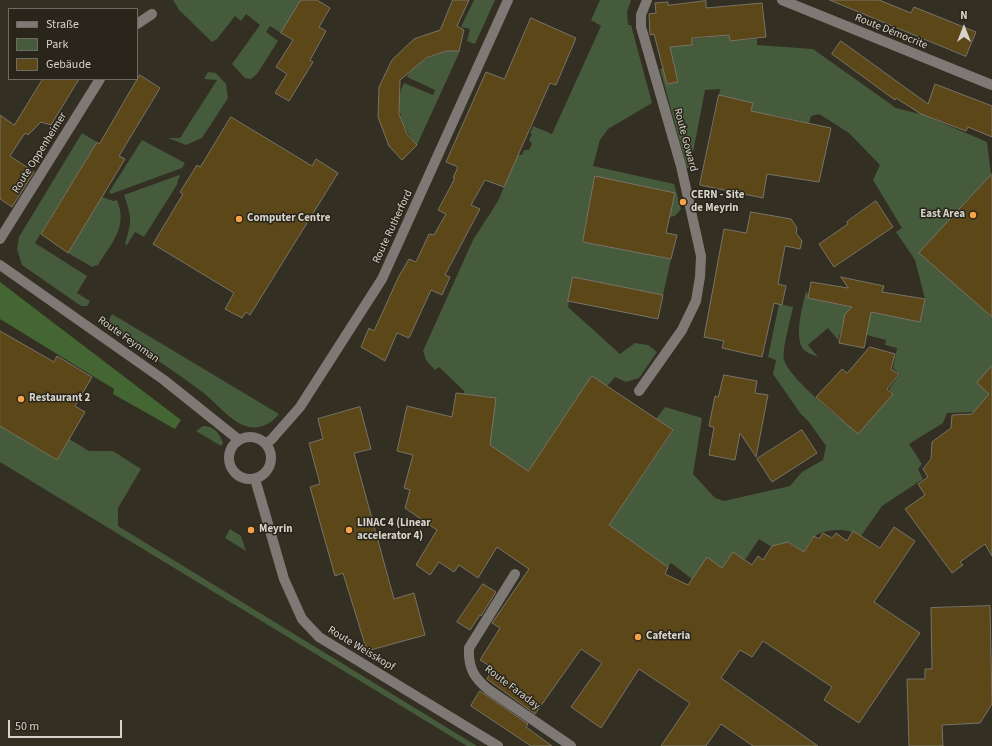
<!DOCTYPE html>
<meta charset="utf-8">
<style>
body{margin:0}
#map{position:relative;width:992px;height:746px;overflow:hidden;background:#332f23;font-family:"Source Sans 3",sans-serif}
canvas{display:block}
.legend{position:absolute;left:8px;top:8px;width:130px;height:72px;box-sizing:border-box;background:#29251a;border:1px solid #6e6b61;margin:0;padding:5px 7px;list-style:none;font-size:12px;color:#d6d3cc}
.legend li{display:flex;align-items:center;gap:8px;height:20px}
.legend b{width:20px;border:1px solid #6e6b61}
.north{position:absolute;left:944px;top:8px;width:40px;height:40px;-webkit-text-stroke:3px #29251a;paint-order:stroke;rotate:0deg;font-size:11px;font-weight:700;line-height:16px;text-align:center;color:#d6d3cc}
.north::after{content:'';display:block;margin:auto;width:14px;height:18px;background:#d6d3cc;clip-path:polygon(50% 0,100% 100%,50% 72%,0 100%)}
.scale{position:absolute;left:8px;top:720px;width:114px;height:18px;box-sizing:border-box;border:2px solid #d6d3cc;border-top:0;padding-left:5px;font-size:12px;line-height:14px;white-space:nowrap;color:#d6d3cc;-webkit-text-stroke:3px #29251a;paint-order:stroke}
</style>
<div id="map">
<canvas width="992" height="746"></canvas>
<ul class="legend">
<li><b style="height:5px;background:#7f7975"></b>Straße</li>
<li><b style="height:11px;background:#465a3c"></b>Park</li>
<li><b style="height:11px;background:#5b4718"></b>Gebäude</li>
</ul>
<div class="north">N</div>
<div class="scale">50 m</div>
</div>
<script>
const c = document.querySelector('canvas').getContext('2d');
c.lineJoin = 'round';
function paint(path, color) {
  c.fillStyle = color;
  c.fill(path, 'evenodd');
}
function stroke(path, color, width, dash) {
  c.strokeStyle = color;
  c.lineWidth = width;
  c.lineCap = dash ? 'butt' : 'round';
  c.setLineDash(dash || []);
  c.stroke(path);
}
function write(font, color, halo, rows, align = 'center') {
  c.font = font + ' "Source Sans 3",sans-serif';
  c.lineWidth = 3;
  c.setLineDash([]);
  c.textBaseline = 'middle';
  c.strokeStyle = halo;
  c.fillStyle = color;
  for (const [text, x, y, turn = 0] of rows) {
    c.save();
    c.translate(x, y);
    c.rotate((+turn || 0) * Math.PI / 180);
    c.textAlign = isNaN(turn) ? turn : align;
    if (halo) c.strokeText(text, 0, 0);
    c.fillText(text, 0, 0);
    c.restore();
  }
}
paint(new Path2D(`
 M 173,0 L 301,0 L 281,33 L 270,26 L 266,32 L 278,41 L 257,74 L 251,79 L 245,78 L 232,64 L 260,25 L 246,14 L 241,21 L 235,16 L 217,39 L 212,42 L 179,10 Z
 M 474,0 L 495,0 L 475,44 L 467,41 L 470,29 L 461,27 Z
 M 600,0 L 631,0 L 627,12 L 628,25 L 631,25 L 652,103 L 608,129 L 600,140 L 593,166 L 674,184 L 681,209 L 675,216 L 669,217 L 675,193 L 595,177 L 583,241 L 671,259 L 663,295 L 573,277 L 568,307 L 620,354 L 635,343 L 648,345 L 657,352 L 639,378 L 626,382 L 615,377 L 607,386 L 592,376 L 528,471 L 483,441 L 496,398 L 464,394 L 464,391 L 439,367 L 435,370 L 426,360 L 423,351 L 473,240 L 498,201 L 518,155 L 522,155 L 524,150 L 529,150 L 532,144 L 529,140 L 532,134 L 530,133 L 533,126 L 552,134 L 601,26 L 591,20 Z
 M 729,35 L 730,41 L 757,39 L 757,45 L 813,49 L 896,108 L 924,115 L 987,142 L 991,175 L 920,253 L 992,317 L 992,366 L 989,394 L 975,412 L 947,413 L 943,423 L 909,444 L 922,464 L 918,469 L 923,479 L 882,506 L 861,536 C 849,528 828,528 815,536 C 810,539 807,547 804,552 L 789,542 L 772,547 L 759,539 L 745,560 L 733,552 L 722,568 L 707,558 L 692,579 L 671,563 L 668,567 L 609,525 L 673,431 L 656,419 L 665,407 L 702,418 L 693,474 L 715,498 L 724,501 L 790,486 L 802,472 L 823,460 L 826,446 L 809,422 L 800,413 L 773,374 L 776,360 L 768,357 L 779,304 L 793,307 C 791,318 782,349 784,359 C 787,377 842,420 858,433 L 893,394 L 889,389 L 900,374 L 893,368 L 897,348 L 885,345 L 886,340 L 867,335 L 867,332 L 842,327 L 838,340 L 828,328 L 808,345 L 818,357 C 814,355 807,353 804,350 C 793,338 803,305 806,291 L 808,294 L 808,298 L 920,322 L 925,299 L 915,260 L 896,232 L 902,228 L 873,180 L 880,165 L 849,133 L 819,114 L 811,116 L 809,123 L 773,115 L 763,165 L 741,161 L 753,103 L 719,95 L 720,89 L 705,90 L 690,168 L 687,168 L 660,69 L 663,68 L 668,42 L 692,45 L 692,39 Z
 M 446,51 L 460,51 L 417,145 C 402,128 393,105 404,83 L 433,95 L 435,90 L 407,77 C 414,62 432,56 446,51 Z
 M 208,72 L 216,73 L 226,84 L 228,98 L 202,138 L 186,145 L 168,138 L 180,138 L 217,80 L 204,79 Z
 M 82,133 L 97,142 L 35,243 L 87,276 L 77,293 L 90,301 L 87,306 L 81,306 L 22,265 L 17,249 L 19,237 Z
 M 142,140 L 185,163 L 182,168 L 111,194 L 109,192 Z
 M 179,175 L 180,176 L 177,182 L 178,183 L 144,237 L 135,232 L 127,245 L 125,244 C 132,220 132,219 124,195 Z
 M 102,197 L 113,201 L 117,200 C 128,227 112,242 98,265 L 92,267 L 68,253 Z
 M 112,314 L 279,414 C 272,423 261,429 249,427 C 232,423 218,405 205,394 C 175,371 143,351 112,329 L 109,320 Z
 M 0,426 L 57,460 L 69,439 L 89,451 L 113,451 L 141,469 L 118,508 L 118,526 L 477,746 L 467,746 L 0,462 Z
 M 203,426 C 214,425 220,434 223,443 L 221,446 L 196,431 Z
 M 230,529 L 241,536 L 246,551 L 225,538 Z`), '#465a3c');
paint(new Path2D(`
 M 0,282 L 181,420 L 175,429 L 113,394 L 114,389 L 0,319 Z`), '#463');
const building = new Path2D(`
 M 301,0 L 317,0 L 330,8 L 319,27 L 326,31 L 310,60 L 313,62 L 289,101 L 275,93 L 287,74 L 276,67 L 293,40 L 281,33 Z
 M 453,0 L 469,0 L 457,26 L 464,30 L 459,51 L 446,51 L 426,58 L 400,80 L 399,114 L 407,134 L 417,145 L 402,160 L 389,146 L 378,117 L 379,87 L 392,60 L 414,39 L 440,30 Z
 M 830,0 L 879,0 L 911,13 L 914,7 L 976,32 L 966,56 Z
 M 706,1 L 706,8 L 762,3 L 766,37 L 730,41 L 729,35 L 692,38 L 692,45 L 670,47 L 678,82 L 667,84 L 654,34 L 650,35 L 649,14 L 656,13 L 655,3 L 668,2 L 668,5 Z
 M 531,18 L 576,38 L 556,85 L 550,83 L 504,187 L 485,180 L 471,205 L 480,209 L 445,275 L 450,277 L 442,295 L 431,290 L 409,338 L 397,333 L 385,361 L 361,347 L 369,328 L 374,331 L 399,276 L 409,259 L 416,262 L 429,234 L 434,235 L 446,214 L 438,210 L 455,178 L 453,178 L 458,167 L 446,162 L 486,72 L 504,79 Z
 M 841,41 L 928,104 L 935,84 L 992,106 L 992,137 L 968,127 L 966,131 L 921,114 L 896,98 L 895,100 L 832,54 Z
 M 140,75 L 160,88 L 119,156 L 125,159 L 68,253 L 41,234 L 97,142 L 99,144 Z
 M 43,79 L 79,79 L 51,125 L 41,122 L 28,135 L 25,133 L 10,156 L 34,172 L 12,207 L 0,199 L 0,115 L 14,125 Z
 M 719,95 L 753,103 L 751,111 L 831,128 L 819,182 L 767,174 L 763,198 L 700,185 Z
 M 231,117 L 312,166 L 316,159 L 338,173 L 250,315 L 246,312 L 242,318 L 225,309 L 234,293 L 153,244 L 183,194 L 180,192 L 197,165 L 200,167 Z
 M 992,174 L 992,317 L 919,253 Z
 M 595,176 L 675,193 L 666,233 L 677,235 L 671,259 L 583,242 Z
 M 876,201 L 893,227 L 834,267 L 819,244 L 848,224 L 847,222 Z
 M 751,212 L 791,219 L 797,228 L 796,233 L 802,241 L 800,249 L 785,246 L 778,284 L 786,286 L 782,305 L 774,303 L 762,357 L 722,348 L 724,341 L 704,337 L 724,229 L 746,233 Z
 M 573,277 L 663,295 L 658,319 L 568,301 Z
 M 841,277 L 884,286 L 882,292 L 925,299 L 920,322 L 871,312 L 864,348 L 839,343 L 845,314 L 852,307 L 808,298 L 811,282 L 848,288 Z
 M 0,331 L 54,362 L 57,356 L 92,377 L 75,406 L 85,412 L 57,460 L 0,426 Z
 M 870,347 L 895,354 L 891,369 L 899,374 L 887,389 L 893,394 L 858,434 L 816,397 L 842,369 L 847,373 Z
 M 992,366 L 992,556 L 985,544 L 960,562 L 963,565 L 952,573 L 905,509 L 925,495 L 918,484 L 928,477 L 923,469 L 931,459 L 932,442 L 951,428 L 952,415 L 972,414 L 989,394 L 977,383 Z
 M 724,375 L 757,381 L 755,393 L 768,395 L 756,457 L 740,433 L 735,460 L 709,455 L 714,427 L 709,426 L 715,396 L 718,397 Z
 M 592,376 L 673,430 L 609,525 L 668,567 L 665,574 L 688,585 L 707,557 L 722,568 L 733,552 L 752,565 L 758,556 L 763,560 L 772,546 L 788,542 L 804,552 L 814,536 L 819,539 L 823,533 L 832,538 L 836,533 L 847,541 L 853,531 L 880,548 L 894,527 L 915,541 L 874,602 L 920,633 L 859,723 L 824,700 L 832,687 L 763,641 L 752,657 L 740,650 L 721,678 L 818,746 L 753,746 L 721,724 L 706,746 L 661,746 L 690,703 L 639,669 L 601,728 L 571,707 L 602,663 L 581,649 L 535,714 L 487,679 L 493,668 L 480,660 L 500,628 L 492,623 L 529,569 L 497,547 L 478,578 L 459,565 L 454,572 L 439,562 L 430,575 L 416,565 L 437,530 L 405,508 L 410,490 L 404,488 L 413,455 L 397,451 L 407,406 L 452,417 L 456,393 L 496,398 L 490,445 L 528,471 Z
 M 360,407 L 371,449 L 354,453 L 394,599 L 414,593 L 425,635 L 367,651 L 343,573 L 335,576 L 310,487 L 320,484 L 309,443 L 323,439 L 318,419 Z
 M 802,430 L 817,453 L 772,482 L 757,459 Z
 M 483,584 L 496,592 L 481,616 L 480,615 L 470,630 L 457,622 Z
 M 990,606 L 992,704 L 980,723 L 942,725 L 943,746 L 909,746 L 907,679 L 925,679 L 925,669 L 932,669 L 931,608 Z
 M 480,691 L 528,724 L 526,727 L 552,746 L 531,746 L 471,706 Z`);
paint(building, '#5b4718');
stroke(building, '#797367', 1);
stroke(new Path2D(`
 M 782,0 L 992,85
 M 137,24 L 152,14
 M 0,239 L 100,79
 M 0,265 L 164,380 L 239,440
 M 639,391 L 682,330 L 696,301 L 700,277 L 701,256 L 681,166 L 641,27 L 641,15 L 647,0
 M229 458a21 21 0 1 1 42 0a21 21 0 1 1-42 0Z
 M 266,443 L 271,440 L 300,407 L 382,279 L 508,0
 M 255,479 L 284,579 L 302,619 L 319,637 L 498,746
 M 515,574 L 469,648 C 468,668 474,678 489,690 L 571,746`), '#7f7975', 10);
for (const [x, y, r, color] of [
 [683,202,4,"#f6a247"],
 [973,215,4,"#f6a247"],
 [239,219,4,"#f6a247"],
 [21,399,4,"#f6a247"],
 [251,530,4,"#f6a247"],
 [349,530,4,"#f6a247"],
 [638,637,4,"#f6a247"]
]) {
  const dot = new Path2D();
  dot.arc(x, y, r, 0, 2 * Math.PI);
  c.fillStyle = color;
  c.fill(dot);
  stroke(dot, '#29251a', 1.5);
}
write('11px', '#d6d3cc', '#29251a', [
 ["Route Démocrite",891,32,22],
 ["Route Goward",685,140,75],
 ["Route Oppenheimer",40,153,-58],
 ["Route Rutherford",393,227,-65],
 ["Route Feynman",128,340,35],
 ["Route Weisskopf",361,649,31],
 ["Route Faraday",512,688,37]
]);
write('bold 11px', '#d6d3cc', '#29251a', [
 ["CERN - Site",691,196],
 ["de Meyrin",691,209],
 ["East Area",965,215,"right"],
 ["Computer Centre",247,219],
 ["Restaurant 2",29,399],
 ["LINAC 4 (Linear",357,524],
 ["accelerator 4)",357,537],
 ["Meyrin",259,530],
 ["Cafeteria",646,637]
], 'left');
</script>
